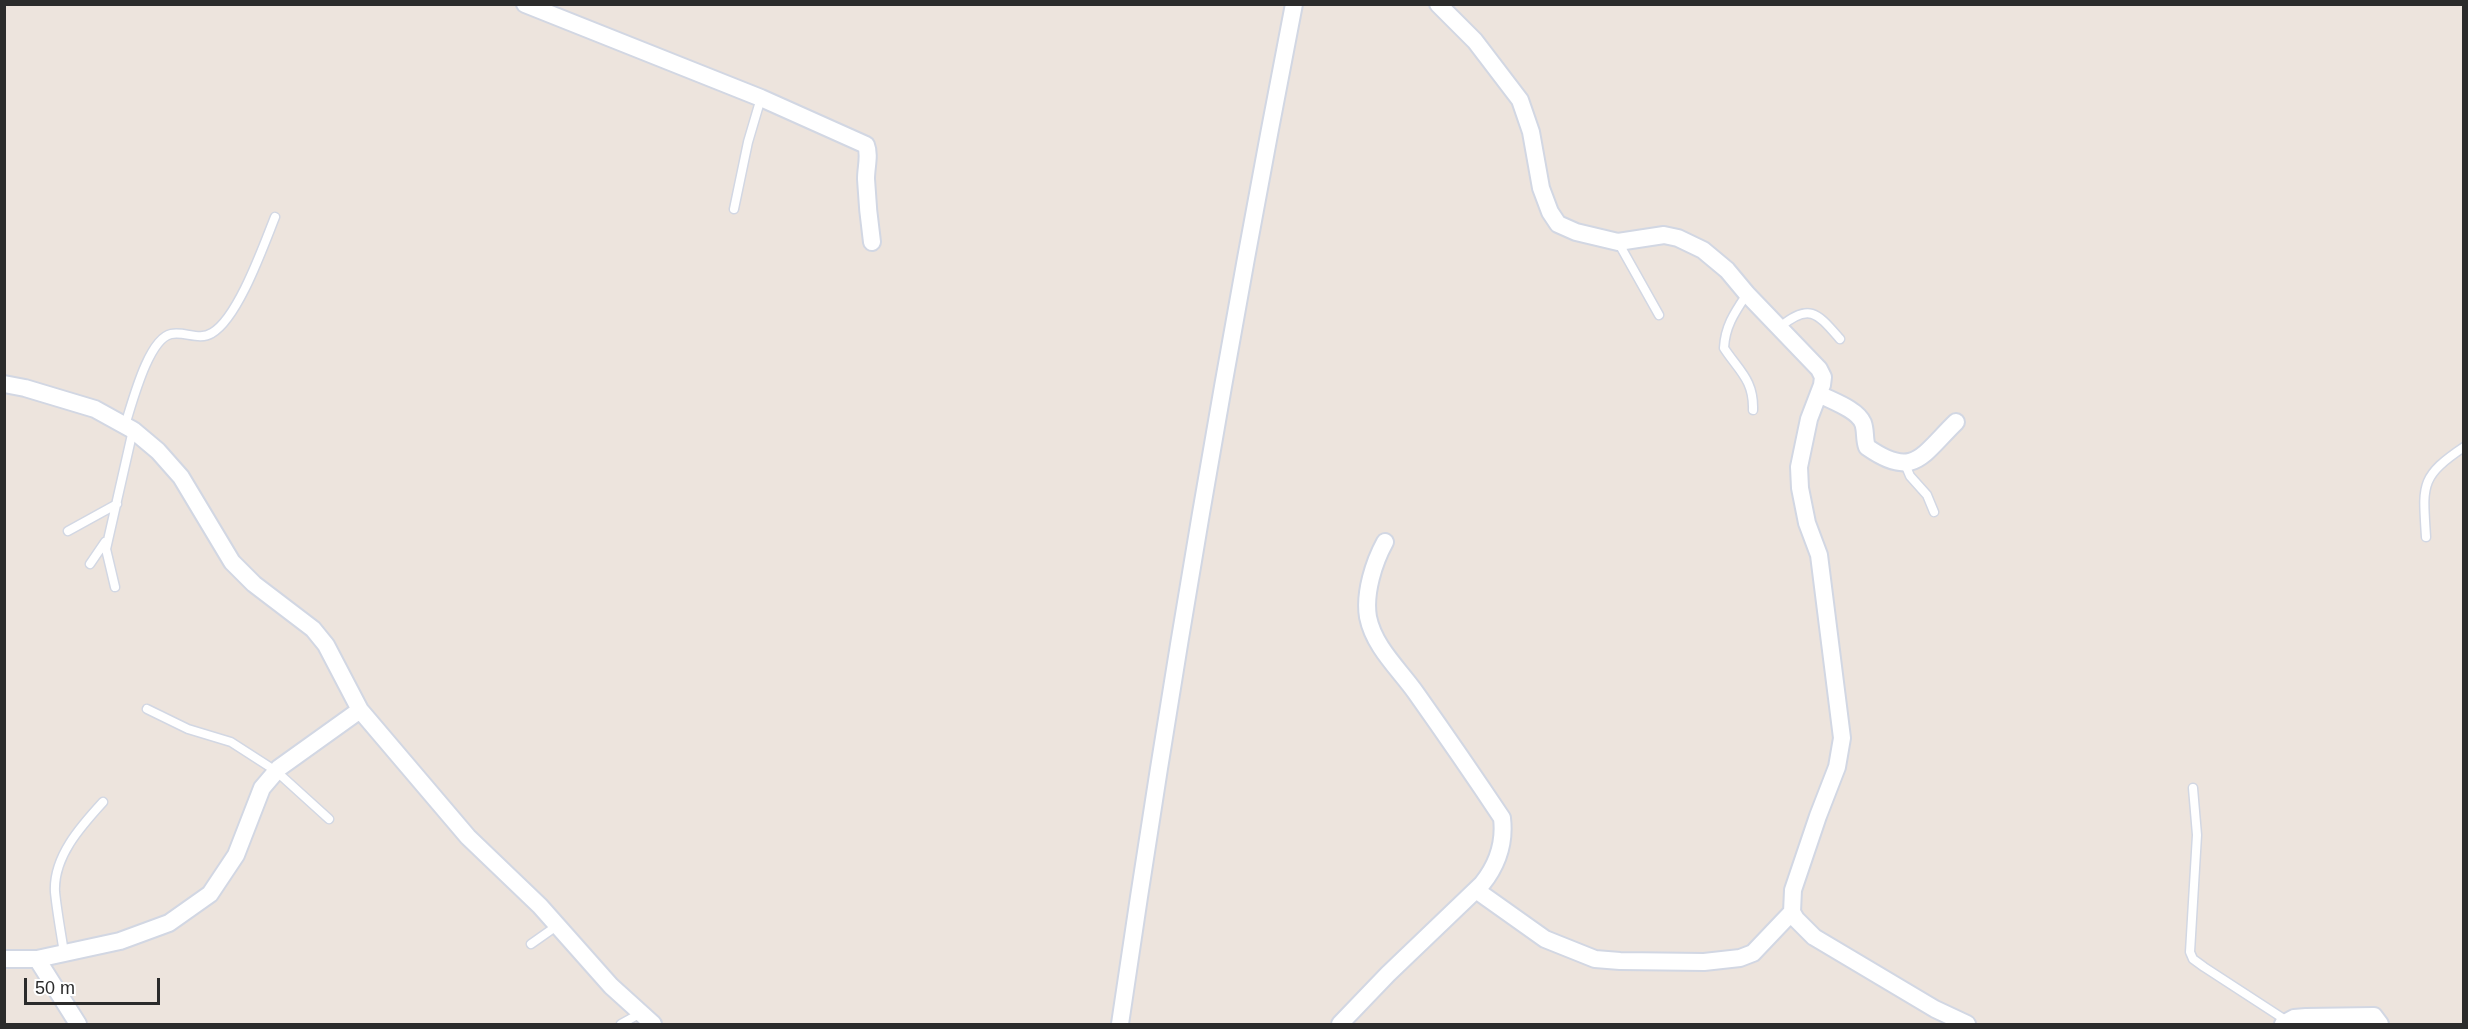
<!DOCTYPE html>
<style>
body{margin:0}
#map{position:relative;width:2468px;height:1029px;overflow:hidden;background:#ede4dd;font-family:Arial,sans-serif}
canvas{display:block}
.frame{position:absolute;inset:0;border:6px solid #2b2b2b;pointer-events:none}
.scale{position:absolute;left:24px;top:978px;width:136px;height:27px;box-sizing:border-box;border:3px solid #2b2b2b;border-top:0;padding-left:8px;font-size:18px;line-height:21px;white-space:nowrap;color:#2b2b2b;-webkit-text-stroke:4px #fff;paint-order:stroke}
</style>
<div id="map">
<canvas width="2468" height="1029"></canvas>
<div class="frame"></div>
<div class="scale">50 m</div>
</div>
<script>
const c = document.querySelector('canvas').getContext('2d');
c.lineJoin = 'round';
function stroke(path, color, width, dash) {
  c.strokeStyle = color;
  c.lineWidth = width;
  c.lineCap = dash ? 'butt' : 'round';
  c.setLineDash(dash || []);
  c.stroke(path);
}
const lane = new Path2D(`
 M 734,209 L 748,142 L 761,98
 M 1618,242 L 1659,315
 M 1747,294 C 1735,312 1725,326 1724,348 C 1739,371 1754,380 1753,410
 M 1780,327 C 1810,302 1818,314 1840,339
 M 125,425 C 132,404 148,339 171,334 C 185,331 199,341 212,333 C 238,318 263,247 275,217
 M 1905,464 L 1910,476 L 1927,495 L 1934,512
 M 68,531 L 117,504
 M 2426,537 C 2423,486 2419,477 2464,447
 M 90,564 L 105,542
 M 115,587 L 106,549 L 133,430
 M 147,709 L 188,729 L 231,742 L 276,771 L 329,819
 M 2193,788 L 2197,835 L 2190,952 L 2193,959 L 2204,967 L 2287,1021
 M 531,944 L 558,925
 M 64,953 C 61,933 57,912 55,892 C 53,857 81,826 103,802
 M 621,1024 L 641,1013`);
const street = new Path2D(`
 M 525,4 L 761,98 L 866,145 C 870,155 866,167 866,179 C 867,200 869,221 872,242
 M 1438,4 L 1475,41 L 1520,100 L 1531,132 L 1541,188 L 1550,212 L 1558,224 L 1576,232 L 1618,242 L 1664,235 L 1678,238 L 1703,250 L 1727,270 L 1747,294 L 1819,369 L 1823,377 L 1822,385 L 1809,419 L 1799,467 L 1800,488 L 1807,523 L 1819,555 L 1842,738 L 1837,767 L 1818,816 L 1793,890 L 1792,912 L 1796,919 L 1814,937 L 1935,1009 L 1967,1024
 M 4,384 L 25,388 L 95,409 L 133,430 L 158,451 L 181,477 L 232,562 L 254,584 L 313,629 L 326,645 L 360,710 L 468,837 L 540,906 L 611,986 L 653,1024
 M 1819,394 C 1832,401 1857,409 1863,423 C 1866,431 1864,439 1867,447 C 1914,480 1922,455 1956,422
 M 1476,890 L 1545,939 L 1595,959 L 1620,961 L 1704,962 L 1740,958 L 1753,953 L 1792,912
 M 4,959 L 37,959 L 120,941 L 169,923 L 210,894 L 236,855 L 262,788 L 279,768 L 360,710
 M 37,959 L 78,1024
 M 1120,1024 C 1170,683 1228,343 1294,4
 M 1340,1024 L 1388,974 L 1482,884 C 1498,864 1505,843 1502,818 C 1474,776 1445,734 1416,693 C 1399,669 1374,647 1368,617 C 1364,593 1374,562 1385,542
 M 2283,1024 L 2294,1018 L 2306,1017 L 2374,1016 L 2380,1024`);
stroke(lane, '#d2d7e3', 11);
stroke(street, '#d2d7e3', 20);
stroke(lane, '#fff', 8);
stroke(street, '#fff', 16);
</script>
